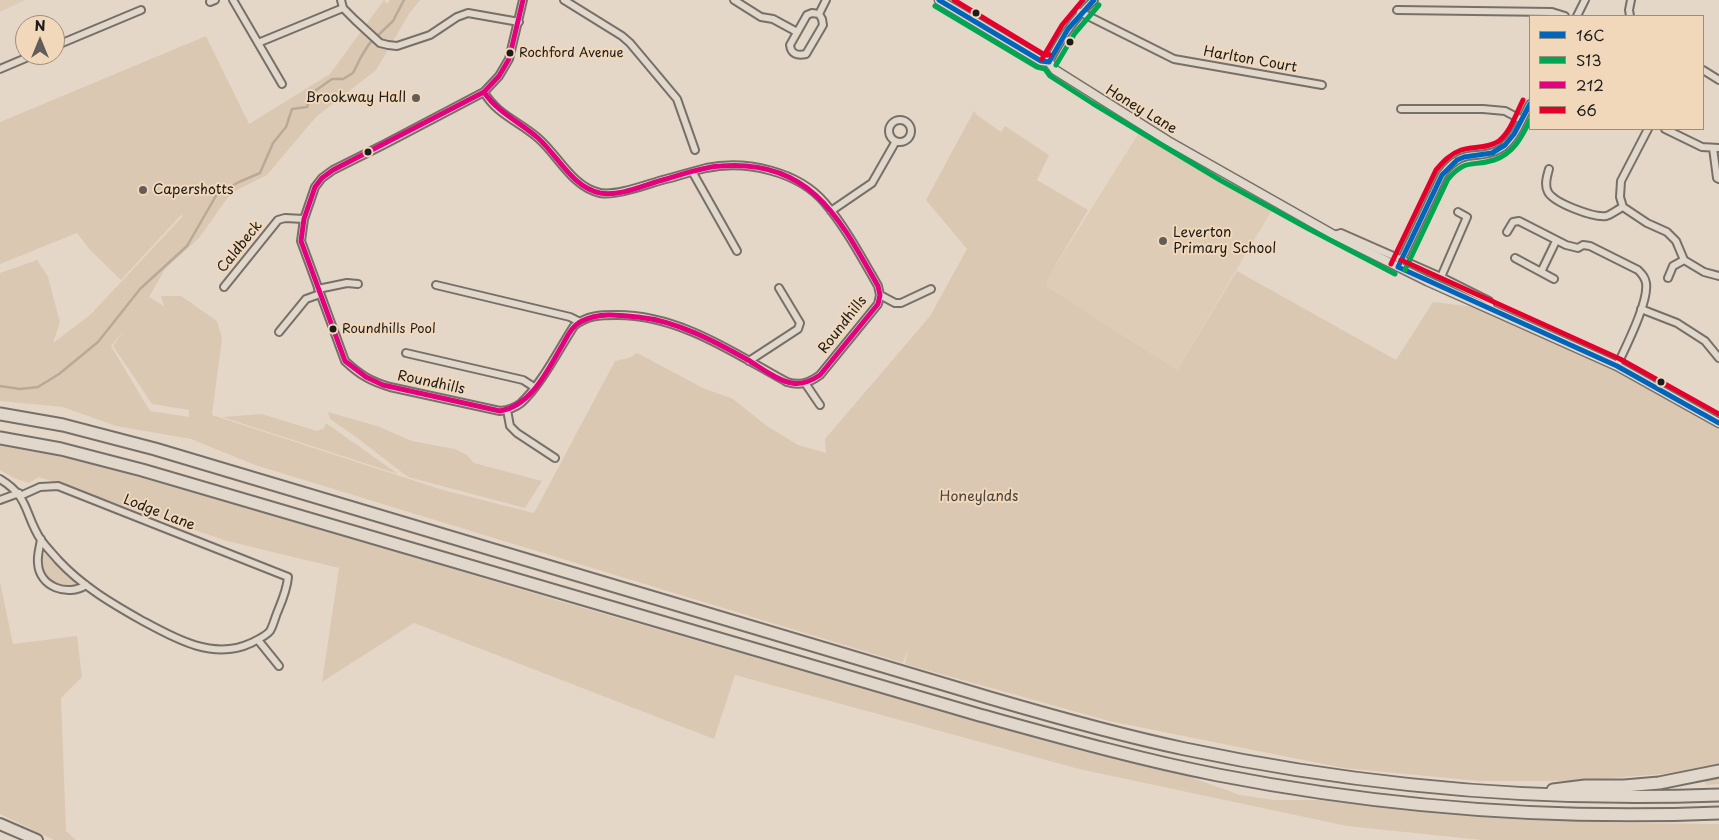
<!DOCTYPE html>
<style>
body{margin:0}
#map{position:relative;width:1719px;height:840px;overflow:hidden;background:#e5d7c7;font-family:"Playpen Sans",sans-serif}
canvas{display:block}
.legend{position:absolute;left:1529px;top:15px;width:175px;height:115px;box-sizing:border-box;background:#f2d8ba;border:1px solid #9c8d7b;margin:0;padding:6px 9px;list-style:none;font-size:15px;color:#1c1c1c}
.legend li{display:flex;align-items:center;gap:10px;height:25px}
.legend b{width:25px;border:1px solid #9c8d7b}
.north{position:absolute;left:15px;top:15px;width:50px;height:50px;box-sizing:border-box;background:#f2d8ba;border:1px solid #9c8d7b;border-radius:50%;rotate:0deg;font-size:14px;font-weight:700;line-height:20px;text-align:center;color:#1c1c1c}
.north::after{content:'';display:block;margin:auto;width:18px;height:22px;background:#625d58;clip-path:polygon(50% 0,100% 100%,50% 72%,0 100%)}
</style>
<div id="map">
<canvas width="1719" height="840"></canvas>
<ul class="legend">
<li><b style="height:6px;background:#0065bd"></b>16C</li>
<li><b style="height:6px;background:#00a651"></b>S13</li>
<li><b style="height:6px;background:#e5007d"></b>212</li>
<li><b style="height:6px;background:#e4002b"></b>66</li>
</ul>
<div class="north">N</div>
</div>
<script>
const c = document.querySelector('canvas').getContext('2d');
c.lineJoin = 'round';
function paint(path, color) {
  c.fillStyle = color;
  c.fill(path, 'evenodd');
}
function stroke(path, color, width, dash) {
  c.strokeStyle = color;
  c.lineWidth = width;
  c.lineCap = dash ? 'butt' : 'round';
  c.setLineDash(dash || []);
  c.stroke(path);
}
function write(font, color, halo, rows, align = 'center') {
  c.font = font + ' "Playpen Sans",sans-serif';
  c.lineWidth = 4;
  c.setLineDash([]);
  c.textBaseline = 'middle';
  c.strokeStyle = halo;
  c.fillStyle = color;
  for (const [text, x, y, turn = 0] of rows) {
    c.save();
    c.translate(x, y);
    c.rotate((+turn || 0) * Math.PI / 180);
    c.textAlign = isNaN(turn) ? turn : align;
    if (halo) c.strokeText(text, 0, 0);
    c.fillText(text, 0, 0);
    c.restore();
  }
}
paint(new Path2D(`
 M 0,0 L 25,0 L 0,12 Z
 M 1140,131 L 1272,210 L 1177,370 L 1046,286 L 1051,273 Z`), '#dfccb6');
paint(new Path2D(`
 M 384,0 L 387,4 L 390,0 L 420,0 L 409,14 L 376,70 L 316,117 L 267,175 L 231,193 L 199,238 L 165,269 L 149,297 L 164,306 L 161,296 L 181,296 L 217,321 L 222,338 L 212,415 L 443,490 L 534,513 L 615,361 L 629,358 L 637,353 L 703,388 L 733,399 L 767,426 L 798,445 L 826,453 L 825,439 L 930,316 L 967,249 L 926,200 L 974,111 L 977,115 L 1001,132 L 1005,126 L 1049,155 L 1037,180 L 1088,210 L 1051,273 L 1046,286 L 1177,370 L 1237,271 L 1396,360 L 1433,302 L 1491,309 L 1719,420 L 1719,784 L 1706,785 L 1700,771 L 1572,781 L 1479,781 L 1343,768 L 1109,721 L 905,664 L 908,648 L 903,663 L 255,465 L 191,439 L 116,426 L 63,407 L 0,401 L 0,273 L 37,260 L 48,277 L 60,322 L 53,343 L 90,315 L 182,217 L 182,214 L 121,280 L 90,250 L 77,233 L 0,264 L 0,122 L 206,36 L 249,124 L 330,74 ZM 124,330 L 113,346 L 152,404 L 189,410 L 189,417 L 150,411 L 111,346 Z
 M 328,412 L 377,426 L 412,441 L 455,449 L 467,455 L 474,463 L 542,481 L 525,508 L 408,477 L 356,437 L 330,419 Z
 M 262,414 L 317,431 L 324,428 L 326,423 L 398,474 L 222,417 Z
 M 0,445 L 69,457 L 333,533 L 566,603 L 1082,751 L 1179,773 L 1240,795 L 1274,800 L 1319,800 L 1486,816 L 1620,823 L 1719,824 L 1719,840 L 1481,840 L 1347,826 L 1079,769 L 735,675 L 714,739 L 414,623 L 322,682 L 339,568 L 227,541 L 39,477 L 29,483 L 14,478 L 0,470 Z
 M 44,554 L 48,555 L 75,582 L 75,585 C 64,592 48,583 43,572 C 40,567 41,561 41,555 Z
 M 0,582 L 13,644 L 77,636 L 82,677 L 61,698 L 66,831 L 76,840 L 54,840 L 0,814 Z`), '#dbc8b3');
stroke(new Path2D(`
 M 0,386 L 20,389 L 38,387 L 59,374 L 98,342 L 140,289 L 187,246 L 217,194 L 239,182 L 260,173 L 273,143 L 286,127 L 292,109 L 307,107 L 312,93 L 332,79 L 343,79 L 353,73 L 361,57 L 369,44 L 393,21 L 404,0`), '#b9a997', 2.5);
const minor = new Path2D(`
 M 233,0 L 282,84
 M 341,0 L 343,8 L 355,20 L 380,43 L 388,45 L 397,46 L 430,35 L 457,17 L 468,13 L 519,22
 M 564,0 L 622,36 L 630,43 L 677,99 L 695,150
 M 734,0 L 761,17 L 773,19 L 797,32
 M 210,2 L 215,0
 M 1397,10 L 1552,12 L 1565,16
 M 1080,12 L 1174,59 L 1322,85
 M 812,13 L 819,14 L 822,19 L 823,25 L 806,54 C 797,56 791,54 790,45 L 807,15 Z
 M 819,14 L 826,0
 M 1577,16 L 1585,0
 M 1630,16 L 1629,10 L 1631,0
 M 258,43 L 343,8
 M 55,46 L 141,10
 M 1049,62 C 1061,38 1074,18 1094,0
 M 0,69 L 33,55
 M 1703,70 L 1719,80
 M 484,92 C 496,114 520,122 538,138 C 558,155 572,187 600,193 C 618,196 647,184 666,179 C 679,176 693,171 706,168 C 746,160 798,171 825,203 C 846,228 862,258 878,286 L 880,295 L 878,304 L 820,375 C 809,383 800,386 787,382 C 734,353 680,315 617,315 C 601,315 587,315 574,326 C 559,349 541,385 521,403 C 515,408 508,410 500,411 L 390,387 C 370,381 360,375 345,361 L 301,241 L 304,219 L 315,187 L 322,178 L 333,170 L 385,144 L 484,92 L 499,76 L 509,59 L 523,0
 M 1401,109 L 1483,109 L 1505,111 L 1522,120
 M889 131a11 11 0 1 1 22 0a11 11 0 1 1-22 0Z
 M 1648,129 L 1621,181 L 1620,197 L 1623,207 L 1647,223 L 1667,232 L 1676,241 L 1684,260 L 1704,272 L 1719,276
 M 1665,129 L 1702,147 L 1719,148
 M 1713,148 L 1717,178 L 1719,179
 M 1549,169 C 1547,176 1544,185 1548,192 C 1554,203 1594,218 1606,216 C 1611,215 1618,209 1623,207
 M 693,173 L 737,251
 M 831,211 L 872,183 L 896,141
 M 1507,232 L 1513,222 L 1519,221 L 1566,245 L 1578,248 L 1583,245 L 1590,246 L 1638,270 C 1642,274 1645,277 1646,283 C 1649,302 1625,348 1617,366
 M 1334,235 L 1341,233 L 1441,277 L 1489,301 L 1491,309
 M 1515,258 L 1554,279
 M 1398,267 L 1442,175 C 1464,145 1477,162 1500,149 C 1515,140 1522,118 1530,104
 M 1541,272 L 1556,241
 M 1441,277 L 1467,217 L 1458,212
 M 1668,278 L 1673,266 L 1684,260
 M 436,285 L 570,317 L 580,322
 M 224,287 L 278,220 L 285,218 L 304,219
 M 318,289 L 347,283 L 358,284
 M 880,295 L 895,303 L 901,303 L 931,289
 M 1641,309 L 1677,323 L 1705,341 L 1719,358
 M 279,332 L 306,299 L 320,294
 M 406,353 L 523,380 L 534,387
 M 749,361 L 798,329 L 800,323 L 779,288
 M 805,383 L 820,405
 M 507,410 L 510,426 L 517,433 L 555,458
 M 0,479 C 30,497 24,514 41,540 C 46,547 53,554 58,560 C 82,586 111,603 141,620 C 174,638 213,661 251,643 C 257,640 266,636 270,631 C 273,626 275,618 277,613 C 282,601 287,590 288,577 L 58,486 L 40,487 L 20,496
 M 0,500 L 19,493
 M 41,539 C 40,547 37,555 38,563 C 39,587 68,597 86,585
 M 258,640 L 279,666`);
const tertiary = new Path2D(`
 M 939,0 L 1041,61 L 1049,62 L 1055,70 L 1168,141 L 1334,235 L 1427,281 L 1617,366 L 1719,423`);
const primary = new Path2D(`
 M 0,824 L 37,840`);
const motorway = new Path2D(`
 M 0,414 L 63,425 L 155,449 L 990,698 C 1055,717 1119,735 1185,749 C 1360,786 1539,802 1719,795
 M 0,438 L 61,449 L 142,470 L 976,714 C 1056,736 1137,759 1218,775 C 1383,807 1551,820 1719,813
 M 1553,790 L 1585,786 L 1624,786 L 1659,783 L 1719,771`);
stroke(minor, '#767069', 10);
stroke(tertiary, '#767069', 11);
stroke(primary, '#767069', 14);
stroke(motorway, '#767069', 15);
stroke(minor, '#e1d7cb', 6);
stroke(tertiary, '#e1d7cb', 8);
stroke(primary, '#e1d7cb', 10);
stroke(motorway, '#e1d7cb', 11);
stroke(new Path2D(`
 M 939,0 L 1041,61 L 1049,62
 M 1049,62 L 1068,29 L 1094,0
 M 1398,267 L 1617,366 L 1719,423
 M 1398,267 L 1442,175 L 1457,160 L 1464,157 L 1492,153 L 1505,145 L 1514,134 L 1530,104`), '#0065bd', 5);
stroke(new Path2D(`
 M 935,6 L 1037,67 L 1045,69 L 1050,76 L 1092,103 L 1220,180 L 1307,228 L 1395,274
 M 1056,65 L 1075,33 L 1099,5
 M 1405,270 L 1448,179 C 1466,158 1472,167 1494,160 C 1513,154 1522,137 1530,120`), '#00a651', 5);
stroke(new Path2D(`
 M 484,92 C 498,113 520,122 538,138 C 558,156 572,187 600,193 C 621,197 646,184 666,179 C 684,174 702,167 721,166 C 811,159 840,219 878,286 L 880,295 L 878,304 L 820,375 C 811,381 802,385 792,383 C 778,381 760,367 748,360 C 714,341 677,321 638,317 C 620,315 599,312 582,321 C 572,326 568,335 563,344 C 548,369 532,406 500,411 L 383,385 L 366,377 L 345,361 L 301,241 L 304,219 L 315,187 L 322,178 L 333,170 Z
 M 484,92 L 499,76 L 509,59 L 523,0`), '#e5007d', 5);
stroke(new Path2D(`
 M 954,0 L 1043,54 L 1050,55
 M 1042,59 L 1062,25 L 1083,0
 M 1401,260 L 1620,359 L 1719,414
 M 1391,264 L 1436,170 C 1443,162 1450,154 1461,150 C 1473,146 1487,149 1499,141 C 1511,131 1516,114 1523,100`), '#e4002b', 5);
for (const [x, y, r, color] of [
 [976,13,4.5,"#1c1c1c"],
 [1070,42,4.5,"#1c1c1c"],
 [510,53,4.5,"#1c1c1c"],
 [416,98,5,"#625d58"],
 [368,152,4.5,"#1c1c1c"],
 [143,190,5,"#625d58"],
 [1163,241,5,"#625d58"],
 [333,329,4.5,"#1c1c1c"],
 [1661,382,4.5,"#1c1c1c"]
]) {
  const dot = new Path2D();
  dot.arc(x, y, r, 0, 2 * Math.PI);
  c.fillStyle = color;
  c.fill(dot);
  stroke(dot, '#f2d8ba', 2);
}
write('13px', '#1c1c1c', '#f2d8ba', [
 ["Rochford Avenue",519,53],
 ["Roundhills Pool",342,329]
], 'left');
write('14px', '#1c1c1c', '#f2d8ba', [
 ["Harlton Court",1250,60,10],
 ["Honey Lane",1141,110,31],
 ["Caldbeck",240,247,-51],
 ["Roundhills",843,325,-52],
 ["Roundhills",431,383,12],
 ["Lodge Lane",159,513,21]
]);
write('14px', '#1c1c1c', '#f2d8ba', [
 ["Brookway Hall",406,98,"right"],
 ["Capershotts",153,190],
 ["Leverton",1173,233],
 ["Primary School",1173,249]
], 'left');
write('14px', '#4a443e', '#f2d8ba', [
 ["Honeylands",979,497]
]);
</script>
